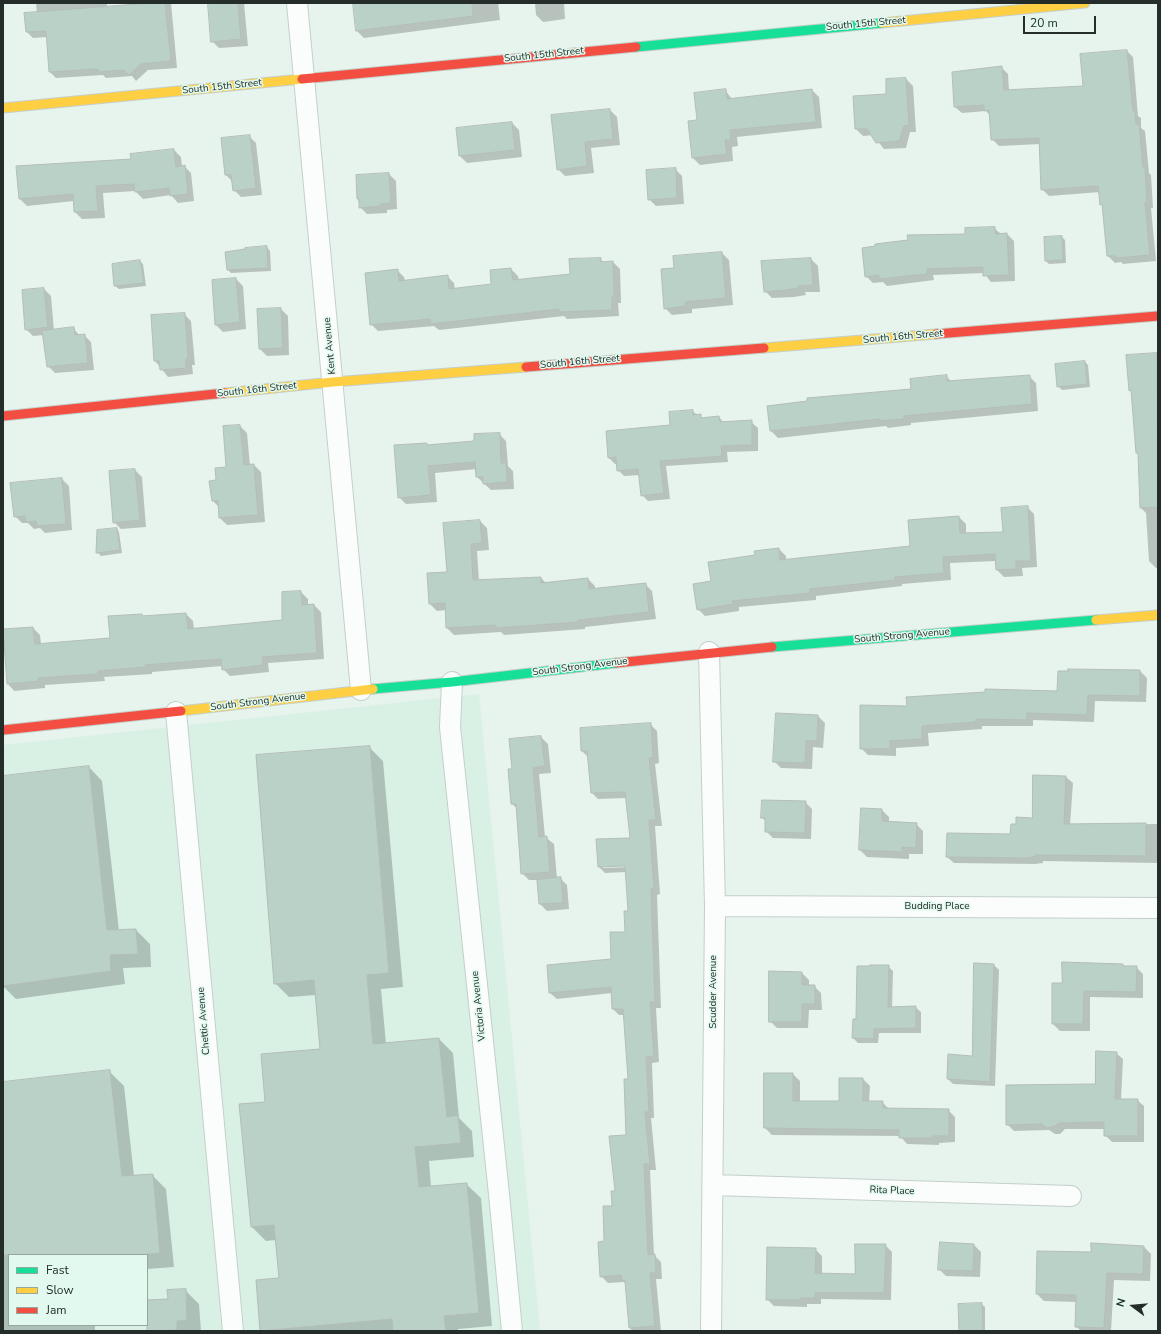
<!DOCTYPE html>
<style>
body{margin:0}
#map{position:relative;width:1161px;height:1334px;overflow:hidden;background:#e7f3ed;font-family:"Nunito Sans",sans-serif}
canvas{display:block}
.frame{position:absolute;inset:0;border:4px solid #242d29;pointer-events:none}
.legend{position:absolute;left:8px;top:1254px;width:140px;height:72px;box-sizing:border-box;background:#e1f9ee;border:1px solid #95a79f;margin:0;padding:5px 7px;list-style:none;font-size:12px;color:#242d29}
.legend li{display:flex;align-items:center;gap:8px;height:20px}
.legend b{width:20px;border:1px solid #95a79f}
.north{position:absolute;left:1113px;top:1286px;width:40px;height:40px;-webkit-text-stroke:3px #e1f9ee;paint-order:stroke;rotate:286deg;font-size:11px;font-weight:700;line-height:16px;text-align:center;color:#242d29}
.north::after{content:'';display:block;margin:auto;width:14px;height:18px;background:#242d29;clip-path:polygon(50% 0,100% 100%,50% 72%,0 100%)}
.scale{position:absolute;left:1023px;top:16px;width:73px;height:18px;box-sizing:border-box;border:2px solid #242d29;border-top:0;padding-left:5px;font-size:12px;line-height:14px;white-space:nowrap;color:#242d29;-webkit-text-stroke:3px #e1f9ee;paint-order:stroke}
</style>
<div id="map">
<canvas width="1161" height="1334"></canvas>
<div class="frame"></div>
<ul class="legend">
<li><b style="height:5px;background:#16e098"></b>Fast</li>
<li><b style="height:5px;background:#ffcf43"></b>Slow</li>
<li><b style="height:5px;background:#f24e42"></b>Jam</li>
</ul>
<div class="north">N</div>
<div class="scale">20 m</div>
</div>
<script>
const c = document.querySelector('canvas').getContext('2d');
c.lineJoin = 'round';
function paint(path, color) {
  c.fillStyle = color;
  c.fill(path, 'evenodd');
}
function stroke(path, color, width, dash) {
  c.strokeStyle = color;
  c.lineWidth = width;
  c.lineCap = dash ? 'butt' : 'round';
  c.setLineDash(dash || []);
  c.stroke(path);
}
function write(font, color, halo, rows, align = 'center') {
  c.font = font + ' "Nunito Sans",sans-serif';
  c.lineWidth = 3;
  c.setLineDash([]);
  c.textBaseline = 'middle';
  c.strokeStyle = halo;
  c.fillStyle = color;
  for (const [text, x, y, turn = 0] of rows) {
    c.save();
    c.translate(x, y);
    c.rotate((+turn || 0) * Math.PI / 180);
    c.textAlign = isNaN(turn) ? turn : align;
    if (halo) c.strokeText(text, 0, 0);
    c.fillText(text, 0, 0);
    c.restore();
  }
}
paint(new Path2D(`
 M 479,694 L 540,1331 L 3,1331 L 3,745 ZM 9,1255 L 147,1255 L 147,1325 L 9,1325 Z`), '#d9f0e5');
paint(new Path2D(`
 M 36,3 L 107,3 L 107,7 L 143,5 L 143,3 L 171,3 L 177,68 L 148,70 L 136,81 L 132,76 L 106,78 L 103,75 L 56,78 L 50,72 L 47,37 L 33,38 L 27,32 L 37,14 Z
 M 209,3 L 244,3 L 248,46 L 219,48 L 212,41 Z
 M 354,3 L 498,3 L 500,20 L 364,38 L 357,31 Z
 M 535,3 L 564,3 L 565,19 L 543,22 L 536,15 Z
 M 1127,51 L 1133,57 L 1138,116 L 1141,118 L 1141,128 L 1145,131 L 1149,173 L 1151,175 L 1153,208 L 1151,208 L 1156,261 L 1123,264 L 1121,262 L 1115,263 L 1108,256 L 1104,207 L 1101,204 L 1100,192 L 1049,196 L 1042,189 L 1040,144 L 999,146 L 992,139 L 991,116 L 986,111 L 962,113 L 955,107 L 1001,67 L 1008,74 L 1009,91 L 1084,87 Z
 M 906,79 L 913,86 L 916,132 L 910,132 L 906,148 L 884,149 L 873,135 L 863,136 L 856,129 L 887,94 Z
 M 725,90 L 732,99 L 812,90 L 819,97 L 822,128 L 737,137 L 738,146 L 732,147 L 733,161 L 700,165 L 693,158 L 689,122 L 699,121 Z
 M 610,110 L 617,117 L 620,145 L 591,148 L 594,173 L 565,176 L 558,169 Z
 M 512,123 L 519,130 L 522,157 L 467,163 L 460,156 Z
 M 249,136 L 256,143 L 262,195 L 241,197 L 234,190 L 233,182 L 226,175 Z
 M 174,150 L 181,157 L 182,167 L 184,166 L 191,173 L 194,201 L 178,203 L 171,195 L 143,199 L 135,191 L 103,193 L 105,218 L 82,219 L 75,212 L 74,201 L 27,206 L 20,199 L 132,160 Z
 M 675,169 L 682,176 L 684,204 L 656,206 L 649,199 Z
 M 389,174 L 396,181 L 397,209 L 387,210 L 387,213 L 367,214 L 360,207 L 358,199 Z
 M 994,228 L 1001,234 L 1007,234 L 1014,241 L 1015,281 L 991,282 L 984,273 L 933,275 L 934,280 L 887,286 L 883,282 L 873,283 L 866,276 L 966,234 Z
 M 1062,237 L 1065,240 L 1066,263 L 1049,264 L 1046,261 Z
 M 267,247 L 270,251 L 271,271 L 231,273 L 228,270 Z
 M 722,253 L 729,260 L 733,305 L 692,309 L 692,313 L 672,315 L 665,308 L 675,269 Z
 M 600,259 L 604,263 L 613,262 L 620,269 L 621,303 L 618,303 L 619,316 L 567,319 L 564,316 L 439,330 L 434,326 L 378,331 L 371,324 L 397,270 L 404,277 L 405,281 L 447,276 L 454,283 L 455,290 L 493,285 L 511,269 L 518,276 L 519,281 L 571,275 Z
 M 811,259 L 818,266 L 820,292 L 805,292 L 806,295 L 794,297 L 772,298 L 765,291 Z
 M 140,261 L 143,264 L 146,286 L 119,289 L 115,286 Z
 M 236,279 L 243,286 L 246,329 L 223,332 L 216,325 Z
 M 44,289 L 51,296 L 54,331 L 73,328 L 80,336 L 84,335 L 91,342 L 94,370 L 55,373 L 48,366 L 44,335 L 33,336 L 26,329 Z
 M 281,309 L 288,316 L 289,355 L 267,356 L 260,349 Z
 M 184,314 L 191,321 L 195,365 L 192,365 L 193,374 L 168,377 L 155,361 Z
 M 1156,354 L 1158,355 L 1158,568 L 1156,568 L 1149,561 L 1146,513 L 1141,508 L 1139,454 L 1137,453 L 1133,393 L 1130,390 Z
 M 1085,362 L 1088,365 L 1090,387 L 1062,390 L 1058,386 Z
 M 946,376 L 952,382 L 1029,376 L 1036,383 L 1038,411 L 911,423 L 911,425 L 888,428 L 886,426 L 778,438 L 771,431 L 912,390 Z
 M 692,411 L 703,419 L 719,417 L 724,423 L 751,422 L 758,428 L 758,451 L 727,452 L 728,462 L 666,466 L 670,499 L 648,501 L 642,495 L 640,475 L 624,476 L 618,470 L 618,464 L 615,464 L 609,458 L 607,432 L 671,426 Z
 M 240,426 L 247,433 L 250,466 L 254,465 L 261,472 L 265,522 L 227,525 L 220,518 L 219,507 L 213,501 L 217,481 L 227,468 Z
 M 499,434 L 506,441 L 508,466 L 513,471 L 514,489 L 491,490 L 477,477 L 477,469 L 435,473 L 437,502 L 406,504 L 399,497 L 426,444 L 429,446 L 475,442 Z
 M 135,470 L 142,477 L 146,527 L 121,529 L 114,522 Z
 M 62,479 L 69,486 L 72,530 L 45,533 L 40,528 L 34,529 L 28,523 L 22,523 L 15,516 Z
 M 1027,507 L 1034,514 L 1037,567 L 1022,568 L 1023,576 L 1004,577 L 997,570 L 996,561 L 950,563 L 951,580 L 902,584 L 902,586 L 816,596 L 816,600 L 739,607 L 739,611 L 705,616 L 698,609 L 712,582 L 756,556 L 779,549 L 786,556 L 786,561 L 911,547 L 959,517 L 966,524 L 966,534 L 1004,533 Z
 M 480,521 L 487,528 L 489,550 L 477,551 L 479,581 L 541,578 L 546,583 L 588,579 L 595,586 L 595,589 L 645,584 L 652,591 L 656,619 L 585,627 L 585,629 L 504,635 L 501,632 L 454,635 L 447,628 L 446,610 L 437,611 L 430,604 Z
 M 116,529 L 119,532 L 122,553 L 101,556 L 97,552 Z
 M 301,592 L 308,599 L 308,606 L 314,605 L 321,612 L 324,659 L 268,663 L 269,672 L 230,676 L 223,669 L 222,666 L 152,672 L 152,674 L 104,677 L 105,681 L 45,685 L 45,688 L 14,691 L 8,684 L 3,630 L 33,628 L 40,635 L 41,644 L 111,639 L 141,615 L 143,617 L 186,614 L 193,621 L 194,630 L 283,621 Z
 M 1140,671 L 1147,678 L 1146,702 L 1095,701 L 1094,722 L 1033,720 L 1033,726 L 982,726 L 982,729 L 928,733 L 929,746 L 896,748 L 896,756 L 868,755 L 861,748 L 908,707 L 1058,692 Z
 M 818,716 L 825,723 L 823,748 L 813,747 L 812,769 L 781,768 L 774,761 Z
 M 650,724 L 657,731 L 659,763 L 655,764 L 662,826 L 655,826 L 660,894 L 657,895 L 661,1008 L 656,1008 L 659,1062 L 652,1063 L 654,1118 L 651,1118 L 656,1170 L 650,1170 L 654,1255 L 661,1262 L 662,1279 L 656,1279 L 661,1331 L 631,1331 L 626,1284 L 624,1282 L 608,1283 L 601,1276 L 605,1242 L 627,1136 L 629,1080 L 624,1015 L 619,1015 L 613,1009 L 612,993 L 557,999 L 550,993 L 612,960 L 626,933 L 629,912 L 626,872 L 605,873 L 599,867 L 632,839 L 626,798 L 598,799 L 592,793 L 588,757 L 582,751 ZM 630,865 L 630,867 L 603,868 L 603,866 Z
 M 541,737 L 548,744 L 551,773 L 539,774 L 545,837 L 554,844 L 557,879 L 560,878 L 567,885 L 569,909 L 547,911 L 540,904 L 538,880 L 529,880 L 522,873 L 518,809 L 512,804 L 513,770 Z
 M 369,747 L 383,761 L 403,987 L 381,989 L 386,1044 L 439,1039 L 453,1053 L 459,1118 L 472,1131 L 474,1157 L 429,1161 L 431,1187 L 466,1184 L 481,1198 L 492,1326 L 458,1329 L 458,1331 L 262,1331 L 280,1278 L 276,1240 L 266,1241 L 252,1227 L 267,1103 L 321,1050 L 316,995 L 289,997 L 275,983 Z
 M 89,767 L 102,781 L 119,931 L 136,930 L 150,944 L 151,967 L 123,968 L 125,984 L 16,999 L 3,986 L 3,777 Z
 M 1066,777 L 1073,783 L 1070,825 L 1158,824 L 1158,863 L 1043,861 L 1043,863 L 1035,864 L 954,863 L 947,857 L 1011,835 L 1033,819 Z
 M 805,802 L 812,809 L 811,839 L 773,838 L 766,831 L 766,821 L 762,818 Z
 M 882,810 L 889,817 L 889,823 L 916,824 L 923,831 L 923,854 L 909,854 L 909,859 L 867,857 L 860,850 Z
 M 994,965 L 999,970 L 995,1086 L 953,1084 L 948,1079 L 973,1057 Z
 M 1123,965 L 1125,967 L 1136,967 L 1143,974 L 1143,998 L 1090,997 L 1090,1031 L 1060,1031 L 1053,1024 L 1063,984 Z
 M 888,966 L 893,971 L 892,1008 L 915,1007 L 921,1012 L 921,1033 L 879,1033 L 878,1043 L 858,1043 L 853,1038 L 857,1020 Z
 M 802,973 L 809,980 L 809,986 L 814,986 L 821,993 L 822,1010 L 809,1010 L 808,1028 L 777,1028 L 770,1021 Z
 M 1116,1053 L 1123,1059 L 1121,1100 L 1137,1100 L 1144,1106 L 1144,1142 L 1112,1142 L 1105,1135 L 1105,1129 L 1065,1129 L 1060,1134 L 1055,1134 L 1049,1130 L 1014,1131 L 1007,1124 L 1096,1085 Z
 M 110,1072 L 124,1086 L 134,1176 L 152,1175 L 166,1189 L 174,1267 L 147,1269 L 147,1255 L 9,1255 L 9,1325 L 95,1325 L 95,1331 L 3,1331 L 3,1083 Z
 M 793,1074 L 800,1081 L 800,1102 L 840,1102 L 863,1079 L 870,1086 L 869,1102 L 882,1102 L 889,1109 L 948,1110 L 955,1117 L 955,1142 L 939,1143 L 939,1145 L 907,1144 L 900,1136 L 772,1135 L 765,1128 Z
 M 885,1245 L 892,1252 L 891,1300 L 821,1299 L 821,1304 L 807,1304 L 807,1307 L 774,1306 L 767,1299 L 815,1249 L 822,1256 L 822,1275 L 856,1275 Z
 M 974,1245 L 981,1252 L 980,1277 L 946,1276 L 939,1269 Z
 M 1144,1247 L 1151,1254 L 1150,1281 L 1114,1280 L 1111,1331 L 1081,1331 L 1076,1326 L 1077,1302 L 1044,1301 L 1037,1294 L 1038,1252 L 1092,1253 Z
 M 185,1290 L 199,1304 L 201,1331 L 147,1331 L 147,1301 L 169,1300 Z
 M 981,1304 L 985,1307 L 985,1331 L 960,1331 Z`), '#0003');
const building = new Path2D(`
 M 151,3 L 165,3 L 171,61 L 141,64 L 129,75 L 124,70 L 99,72 L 98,69 L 49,72 L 46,31 L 26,32 L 24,13 Z
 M 208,3 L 238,3 L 241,39 L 211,42 Z
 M 353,3 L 472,3 L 473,16 L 356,31 Z
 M 1127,50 L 1133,111 L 1135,110 L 1136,124 L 1139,124 L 1143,167 L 1145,167 L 1147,202 L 1145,202 L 1150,255 L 1116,258 L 1116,256 L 1107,256 L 1102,204 L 1100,205 L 1098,186 L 1041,190 L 1039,138 L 991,140 L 989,110 L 984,111 L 984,105 L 954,107 L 952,72 L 1002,66 L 1004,90 L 1083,86 L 1080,54 Z
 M 906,78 L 909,125 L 904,126 L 899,141 L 876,143 L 867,129 L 855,129 L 853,96 L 886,94 L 886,79 Z
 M 726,89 L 727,99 L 812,89 L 816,122 L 730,130 L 731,140 L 725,140 L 727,154 L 692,158 L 688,121 L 697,120 L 694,93 Z
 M 610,109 L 613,139 L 585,142 L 587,166 L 557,170 L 551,115 Z
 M 512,122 L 515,150 L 459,156 L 456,128 Z
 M 250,135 L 256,188 L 233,191 L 231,175 L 225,175 L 221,138 Z
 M 174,149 L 176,167 L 185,165 L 188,194 L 170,196 L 169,188 L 135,192 L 134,184 L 96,186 L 98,211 L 74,212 L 73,194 L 19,199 L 16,166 L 131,159 L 130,154 Z
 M 676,168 L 677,198 L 648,200 L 646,170 Z
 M 389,173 L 391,203 L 380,204 L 381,206 L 359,208 L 359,199 L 357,199 L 356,175 Z
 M 995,227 L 995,234 L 1007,233 L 1009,275 L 983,276 L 983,267 L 927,269 L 927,274 L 879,279 L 879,275 L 865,277 L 862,248 L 875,246 L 875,244 L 908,240 L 907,235 L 965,234 L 965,228 Z
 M 1062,236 L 1063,260 L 1045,261 L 1044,237 Z
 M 267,246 L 268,268 L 227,270 L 225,252 L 245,249 L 245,248 Z
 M 722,252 L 726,298 L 685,302 L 686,306 L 664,309 L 661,269 L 674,268 L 673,256 Z
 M 601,258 L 601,262 L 613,261 L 614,297 L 612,297 L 612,310 L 559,312 L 559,309 L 431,324 L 430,319 L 370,325 L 365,273 L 398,269 L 399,281 L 448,275 L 449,289 L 491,284 L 490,270 L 511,268 L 513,280 L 570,274 L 569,259 Z
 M 811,258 L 813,285 L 799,286 L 799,288 L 787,290 L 764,292 L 761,261 Z
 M 140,260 L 144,283 L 114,286 L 112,264 Z
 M 236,278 L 240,322 L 215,325 L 212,280 Z
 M 44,288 L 48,327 L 25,330 L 22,290 Z
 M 281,308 L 283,348 L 259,349 L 257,309 Z
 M 185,313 L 188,358 L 186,359 L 186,368 L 160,370 L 159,361 L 154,361 L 151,315 Z
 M 74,327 L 75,335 L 85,334 L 88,363 L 47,367 L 42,331 Z
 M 1157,353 L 1158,507 L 1140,508 L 1138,453 L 1136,453 L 1131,390 L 1129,391 L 1126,355 Z
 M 1085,361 L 1087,384 L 1057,387 L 1055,364 Z
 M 947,375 L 947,381 L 1030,375 L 1032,404 L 904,416 L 904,419 L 880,421 L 880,419 L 770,431 L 767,406 L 807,401 L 807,398 L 911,389 L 910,379 Z
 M 693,410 L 693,415 L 701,414 L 701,418 L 719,416 L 720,422 L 752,420 L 752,445 L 721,446 L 722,456 L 660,461 L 664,493 L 641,496 L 638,469 L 617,471 L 616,457 L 608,458 L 606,431 L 670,425 L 669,412 Z
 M 240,425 L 244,465 L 254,464 L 258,515 L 219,518 L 218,501 L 212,501 L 209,481 L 216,480 L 215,468 L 226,467 L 223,426 Z
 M 500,433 L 501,463 L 506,463 L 507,482 L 483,484 L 483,477 L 476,477 L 475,462 L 428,466 L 431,495 L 398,498 L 394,445 L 427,443 L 427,445 L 474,441 L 474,434 Z
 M 135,469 L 140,520 L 113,523 L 109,471 Z
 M 62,478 L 66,524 L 37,526 L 36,521 L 26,522 L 25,516 L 14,517 L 10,483 Z
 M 1028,506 L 1031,561 L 1016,561 L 1016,569 L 996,570 L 995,554 L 943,557 L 944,573 L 895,577 L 895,580 L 810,589 L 810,593 L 732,601 L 733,604 L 697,610 L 693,584 L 711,581 L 708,562 L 755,555 L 754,551 L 779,548 L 780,560 L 910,546 L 908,520 L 959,516 L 960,533 L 1003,532 L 1001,508 Z
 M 480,520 L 482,543 L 471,544 L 473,580 L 541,577 L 541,583 L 588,578 L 589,589 L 646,583 L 649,612 L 578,620 L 578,622 L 496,628 L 496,625 L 446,628 L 445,603 L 429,604 L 427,573 L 447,572 L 443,523 Z
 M 117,528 L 120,550 L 96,553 L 97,530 Z
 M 301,591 L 302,605 L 314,604 L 317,653 L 262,657 L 263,665 L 222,670 L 221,659 L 145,665 L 146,667 L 98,671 L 98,674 L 38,678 L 39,681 L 7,684 L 3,629 L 33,627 L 35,644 L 110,638 L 108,616 L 142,614 L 142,616 L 186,613 L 188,629 L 282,620 L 282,592 Z
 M 1068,669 L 1140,670 L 1140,696 L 1088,695 L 1087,715 L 1027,713 L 1027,720 L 976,719 L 976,722 L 922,726 L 922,739 L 890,741 L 890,749 L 860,749 L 860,705 L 907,706 L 906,697 L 985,692 L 985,689 L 1057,691 L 1058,671 L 1068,671 Z
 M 776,713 L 818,715 L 817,741 L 806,741 L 805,763 L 773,762 Z
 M 651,723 L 653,757 L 649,758 L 656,820 L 649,820 L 654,888 L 651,889 L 655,1002 L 650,1002 L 654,1056 L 646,1057 L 649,1112 L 645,1112 L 650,1164 L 644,1164 L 648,1255 L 655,1254 L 656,1273 L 650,1273 L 655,1326 L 629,1328 L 625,1281 L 622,1281 L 621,1275 L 600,1277 L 598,1242 L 604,1241 L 603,1206 L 612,1206 L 611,1191 L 615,1191 L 609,1136 L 626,1135 L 624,1079 L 628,1079 L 623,1009 L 612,1009 L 611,987 L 549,993 L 547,965 L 611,959 L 610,932 L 625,932 L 624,911 L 628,911 L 625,866 L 598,867 L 596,839 L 630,838 L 625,792 L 591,793 L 587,751 L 581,751 L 580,728 Z
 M 541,736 L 545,766 L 533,768 L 539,837 L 547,836 L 550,872 L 521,874 L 516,804 L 511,804 L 508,769 L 512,769 L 509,739 Z
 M 370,746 L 389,973 L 367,975 L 373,1044 L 439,1038 L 447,1117 L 458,1115 L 461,1143 L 415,1147 L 419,1187 L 467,1183 L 479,1313 L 444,1316 L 446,1331 L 393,1331 L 392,1319 L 260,1331 L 256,1280 L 279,1278 L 274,1225 L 251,1227 L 239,1104 L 265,1102 L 261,1054 L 320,1049 L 314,980 L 274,984 L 256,755 Z
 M 89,766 L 107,930 L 136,929 L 138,954 L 110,955 L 111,971 L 3,986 L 3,776 Z
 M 1033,775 L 1066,776 L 1064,824 L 1146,823 L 1146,856 L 1036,855 L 1036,856 L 1028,858 L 946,857 L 947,833 L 1010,834 L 1011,824 L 1016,824 L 1016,817 L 1032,818 Z
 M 762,800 L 806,801 L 805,833 L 765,832 L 765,818 L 761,818 Z
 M 861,808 L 882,809 L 882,821 L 917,823 L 916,848 L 902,847 L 902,852 L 859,850 Z
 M 561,877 L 563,903 L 539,904 L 537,880 Z
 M 1062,962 L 1123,964 L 1123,966 L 1137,966 L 1136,992 L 1084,991 L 1083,1024 L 1052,1024 L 1052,983 L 1062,983 Z
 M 974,963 L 994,964 L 990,1082 L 947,1079 L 948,1054 L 972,1056 Z
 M 870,965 L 889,965 L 888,1007 L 916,1006 L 916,1028 L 874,1029 L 874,1039 L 852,1038 L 853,1019 L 856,1019 L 857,966 L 870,966 Z
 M 769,971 L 802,972 L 802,985 L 815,985 L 815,1004 L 802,1004 L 802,1022 L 769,1022 Z
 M 1096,1051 L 1117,1052 L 1115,1099 L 1138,1099 L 1138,1136 L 1104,1136 L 1104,1122 L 1059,1123 L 1053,1127 L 1047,1128 L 1042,1124 L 1006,1125 L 1006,1085 L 1095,1084 Z
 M 110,1070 L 122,1176 L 153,1174 L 160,1253 L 141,1255 L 3,1255 L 3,1082 Z
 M 764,1073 L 793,1073 L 793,1101 L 839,1101 L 839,1078 L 863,1078 L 863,1101 L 883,1101 L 883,1108 L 949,1109 L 949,1136 L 932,1136 L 932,1138 L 899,1138 L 899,1130 L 764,1128 Z
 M 940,1242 L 974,1244 L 973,1271 L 938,1270 Z
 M 1091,1243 L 1144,1246 L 1143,1274 L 1107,1273 L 1104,1328 L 1075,1327 L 1076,1295 L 1036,1294 L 1037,1251 L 1091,1252 Z
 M 855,1244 L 886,1244 L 884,1293 L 815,1293 L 815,1298 L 800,1298 L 800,1300 L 766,1300 L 767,1247 L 816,1248 L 815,1273 L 855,1274 Z
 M 186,1289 L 187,1320 L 177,1321 L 177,1330 L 147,1331 L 147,1300 L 168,1299 L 167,1290 Z
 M 982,1303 L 983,1331 L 959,1331 L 958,1304 Z`);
paint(building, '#bad1c8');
stroke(building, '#b4bdb9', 1);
const street = new Path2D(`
 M 297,3 L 361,690
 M 709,652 L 715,906 L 711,1331
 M 452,682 L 450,727 L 499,1194 L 512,1331
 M 176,712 L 233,1331
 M 715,906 L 1158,908
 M 713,1185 L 1071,1196`);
const fast = new Path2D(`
 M 636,47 L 882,23
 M 772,647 L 1096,620
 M 373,689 L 452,682 L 616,663`);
const slow = new Path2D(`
 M 882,23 L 1085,3
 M 3,108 L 302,79
 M 764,348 L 936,334
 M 225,393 L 333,382 L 526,367
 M 1096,620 L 1158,615
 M 181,711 L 373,689`);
const jam = new Path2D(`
 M 302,79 L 636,47
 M 936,334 L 1158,316
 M 526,367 L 764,348
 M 3,416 L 225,393
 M 616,663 L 772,647
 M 3,730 L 181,711`);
stroke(street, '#c4cfca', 22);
stroke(fast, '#c4cfca', 11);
stroke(slow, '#c4cfca', 11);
stroke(jam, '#c4cfca', 11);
stroke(street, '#fbfdfc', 20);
stroke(fast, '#16e098', 9);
stroke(slow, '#ffcf43', 9);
stroke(jam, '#f24e42', 9);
write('10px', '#242d29', '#e1f9ee', [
 ["South 15th Street",866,24,-5],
 ["South 15th Street",544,55,-6],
 ["South 15th Street",222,87,-6],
 ["South 16th Street",903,337,-5],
 ["Kent Avenue",330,346,-95],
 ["South 16th Street",580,362,-5],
 ["South 16th Street",257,390,-6],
 ["South Strong Avenue",902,636,-5],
 ["South Strong Avenue",580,667,-7],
 ["South Strong Avenue",258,702,-7],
 ["Budding Place",937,907],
 ["Scudder Avenue",714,992,-90],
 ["Victoria Avenue",479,1006,-96],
 ["Chettic Avenue",204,1021,-95],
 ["Rita Place",892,1191,2]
]);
</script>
